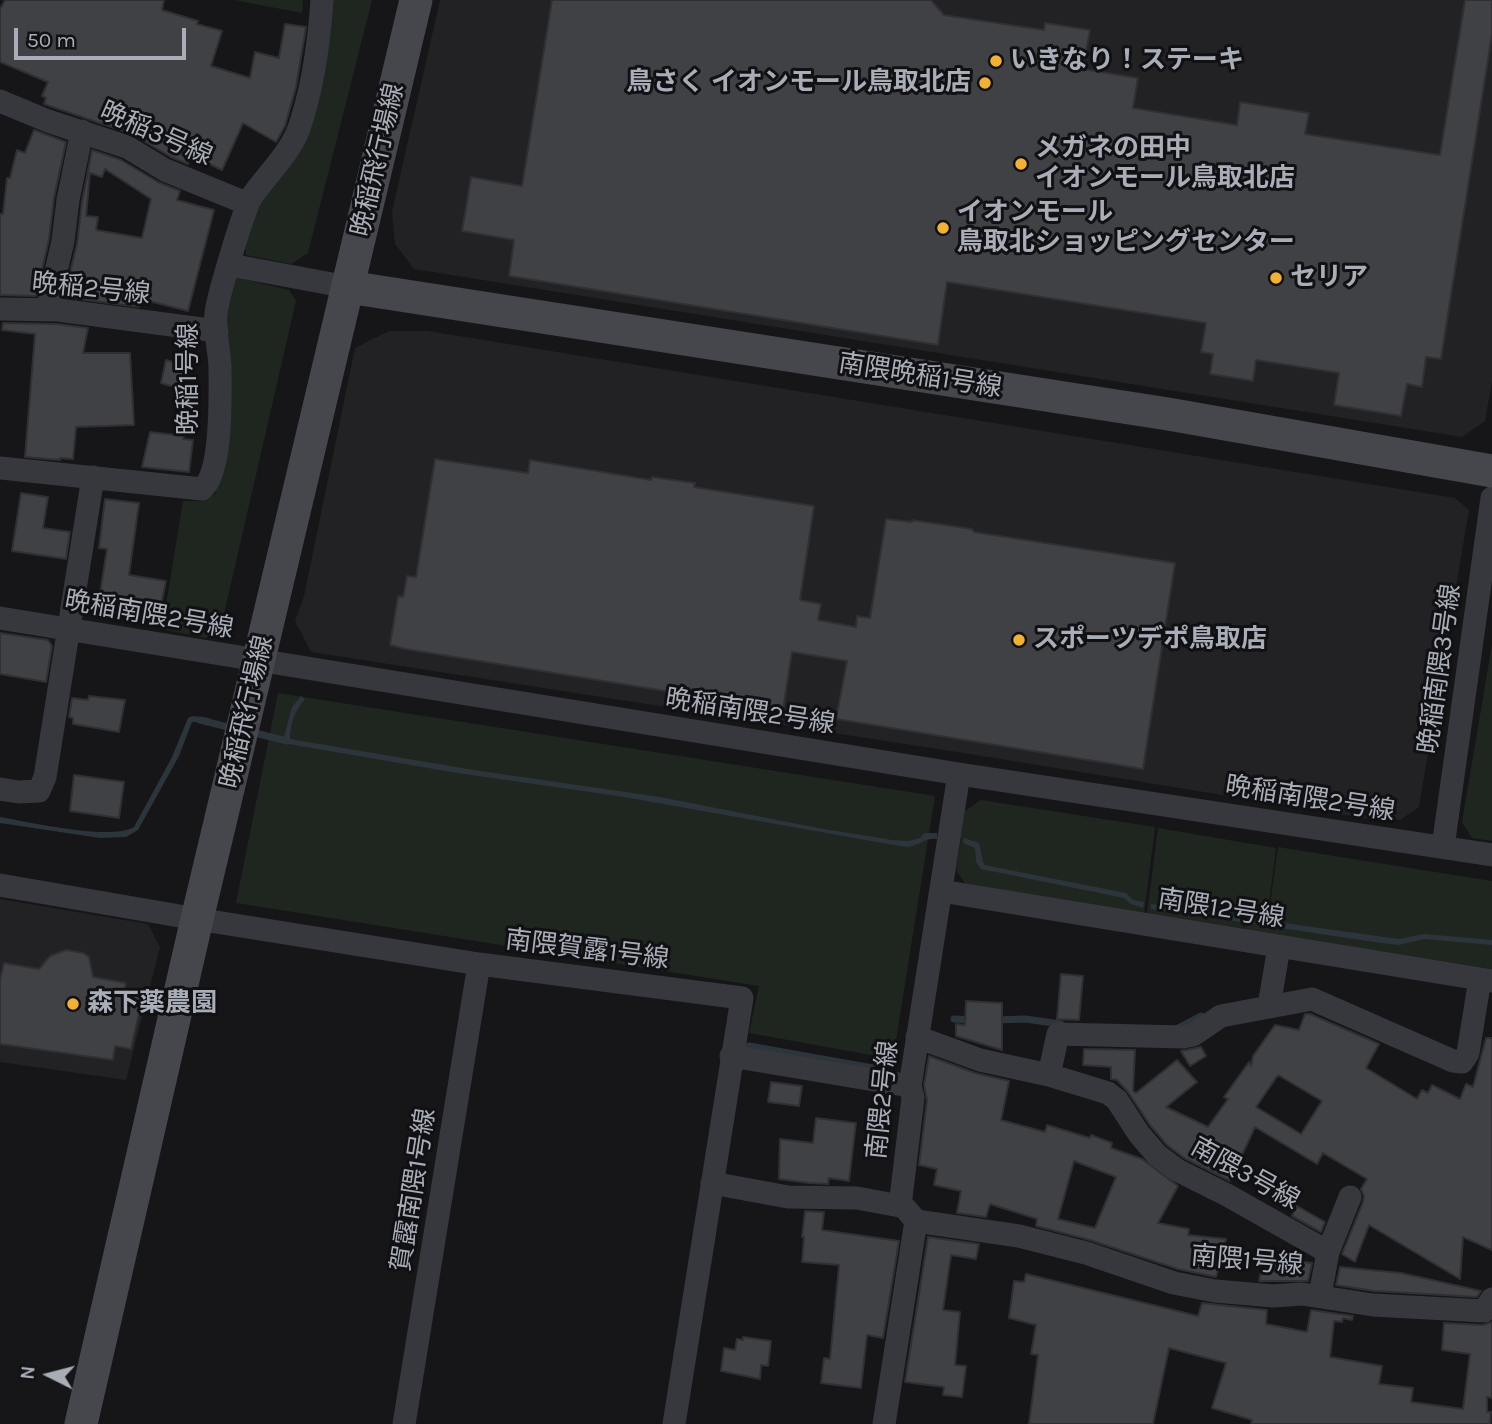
<!DOCTYPE html>
<meta charset="utf-8">
<style>
body{margin:0}
#map{position:relative;width:1492px;height:1424px;overflow:hidden;background:#161618;font-family:Karla,sans-serif}
canvas{display:block}
.north{position:absolute;left:14px;top:1340px;width:70px;height:70px;-webkit-text-stroke:5px #111113;paint-order:stroke;rotate:276deg;font-size:19px;font-weight:700;line-height:28px;text-align:center;color:#a8adb8}
.north::after{content:'';display:block;margin:auto;width:24px;height:32px;background:#a8adb8;clip-path:polygon(50% 0,100% 100%,50% 72%,0 100%)}
.scale{position:absolute;left:14px;top:28px;width:172px;height:32px;box-sizing:border-box;border:4px solid #a8adb8;border-top:0;padding-left:9px;font-size:21px;line-height:24px;white-space:nowrap;color:#a8adb8;-webkit-text-stroke:5px #111113;paint-order:stroke}
</style>
<div id="map">
<canvas width="1492" height="1424"></canvas>
<div class="north">N</div>
<div class="scale">50 m</div>
</div>
<script>
const c = document.querySelector('canvas').getContext('2d');
c.lineJoin = 'round';
function paint(path, color) {
  c.fillStyle = color;
  c.fill(path, 'evenodd');
}
function stroke(path, color, width, dash) {
  c.strokeStyle = color;
  c.lineWidth = width;
  c.lineCap = dash ? 'butt' : 'round';
  c.setLineDash(dash || []);
  c.stroke(path);
}
function write(font, color, halo, rows, align = 'center') {
  c.font = font + ' Karla,"Noto Sans JP",sans-serif';
  c.lineWidth = 6;
  c.setLineDash([]);
  c.textBaseline = 'middle';
  c.strokeStyle = halo;
  c.fillStyle = color;
  for (const [text, x, y, turn = 0] of rows) {
    c.save();
    c.translate(x, y);
    c.rotate((+turn || 0) * Math.PI / 180);
    c.textAlign = isNaN(turn) ? turn : align;
    if (halo) c.strokeText(text, 0, 0);
    c.fillText(text, 0, 0);
    c.restore();
  }
}
paint(new Path2D(`
 M 440,0 L 1492,0 L 1492,382 L 1485,421 L 1462,437 L 414,269 L 395,244 L 392,212 Z
 M 389,331 L 428,331 L 1455,498 L 1469,510 L 1419,807 L 1400,820 L 1370,819 L 976,755 L 311,652 L 295,621 L 304,596 L 355,348 Z
 M 0,899 L 148,924 L 160,947 L 126,1080 L 0,1062 Z`), '#222225');
paint(new Path2D(`
 M 234,0 L 303,0 L 302,13 Z
 M 330,0 L 372,0 L 308,253 L 291,264 L 246,255 L 245,246 L 259,203 L 304,139 Z
 M 234,277 L 289,290 L 296,301 L 221,627 L 206,638 L 162,629 L 183,501 L 202,501 L 215,494 L 228,414 L 223,316 Z
 M 1492,644 L 1492,841 L 1472,838 L 1462,822 Z
 M 278,693 L 935,796 L 893,1059 L 749,1033 L 759,986 L 236,903 Z
 M 981,800 L 1155,827 L 1144,914 L 966,885 L 956,870 L 965,811 Z
 M 1158,828 L 1276,848 L 1268,912 L 1246,908 L 1243,929 L 1147,914 Z
 M 1278,847 L 1492,881 L 1492,969 L 1244,930 L 1247,910 L 1269,913 Z`), '#1e261f');
paint(new Path2D(`
 M 301,696 L 305,699 C 295,711 290,723 290,739 L 474,770 L 660,797 L 818,828 L 892,840 L 908,841 L 920,838 L 924,833 L 937,833 L 937,839 C 926,838 923,843 913,846 C 905,848 896,845 888,844 L 624,797 L 451,772 L 277,742 L 277,737 L 284,737 L 292,707 Z
 M 192,716 L 209,718 L 209,723 L 192,722 L 179,756 L 138,830 L 126,837 L 100,838 L 0,823 L 0,817 C 30,822 110,841 134,827 L 172,757 L 188,718 Z
 M 964,838 L 979,843 L 984,865 L 1126,893 L 1133,900 L 1144,902 L 1143,908 L 1131,904 L 1124,898 L 981,869 L 976,862 L 975,848 L 963,843 Z
 M 1151,904 L 1242,916 L 1241,922 L 1151,909 Z
 M 1248,918 L 1399,939 L 1424,934 L 1492,940 L 1492,945 L 1424,939 L 1399,945 L 1374,942 L 1248,923 Z`), '#2c353c');
stroke(new Path2D(`
 M 200,720 L 232,728
 M 251,732 L 287,741
 M 954,1019 L 974,1020
 M 993,1020 L 1025,1019 L 1061,1024
 M 1178,1028 L 1201,1016
 M 749,1046 L 873,1068`), '#2c353c', 7);
const building = new Path2D(`
 M 5,0 L 164,0 L 162,10 L 198,21 L 197,24 L 222,31 L 211,66 L 250,78 L 255,52 L 279,58 L 285,24 L 306,27 L 296,87 L 285,126 L 276,142 L 243,123 L 222,170 L 190,155 L 188,164 L 171,157 L 132,134 L 44,104 L 46,98 L 42,96 L 48,82 L 0,62 L 0,9 Z
 M 552,0 L 931,0 L 944,15 L 1044,30 L 1045,23 L 1090,30 L 1083,69 L 1138,78 L 1133,108 L 1237,125 L 1240,102 L 1309,113 L 1305,134 L 1440,155 L 1465,0 L 1492,0 L 1492,34 L 1441,359 L 1426,357 L 1422,387 L 1407,384 L 1401,416 L 1334,405 L 1339,373 L 1256,360 L 1253,381 L 1210,374 L 1213,354 L 1201,352 L 1206,323 L 947,282 L 938,345 L 509,276 L 514,240 L 462,231 L 471,177 L 522,186 Z
 M 34,130 L 66,142 L 54,198 L 49,239 L 36,296 L 0,295 L 0,214 L 3,214 L 7,178 L 10,178 L 17,150 L 25,153 Z
 M 92,150 L 121,160 L 158,182 L 180,191 L 177,200 L 214,210 L 188,311 L 141,299 L 139,307 L 64,297 L 77,244 L 82,202 ZM 105,169 L 151,199 L 142,238 L 96,230 L 98,217 L 86,216 L 90,173 L 102,177 Z
 M 3,323 L 57,324 L 88,328 L 83,353 L 130,353 L 134,425 L 76,427 L 73,459 L 60,458 L 60,460 L 25,457 L 35,334 L 2,330 Z
 M 166,360 L 187,366 L 181,389 L 161,383 Z
 M 150,432 L 184,436 L 183,439 L 193,440 L 189,472 L 142,467 Z
 M 435,459 L 528,473 L 530,460 L 651,480 L 652,477 L 695,483 L 694,487 L 814,506 L 800,600 L 821,604 L 818,620 L 856,627 L 857,616 L 870,618 L 886,519 L 912,522 L 912,520 L 972,529 L 974,532 L 1175,563 L 1143,769 L 836,719 L 847,661 L 792,652 L 783,710 L 405,649 L 390,645 L 398,596 L 403,597 L 407,576 L 416,577 Z
 M 21,493 L 48,497 L 43,528 L 70,532 L 66,559 L 12,551 Z
 M 105,499 L 139,503 L 129,575 L 166,581 L 159,615 L 98,606 L 107,549 L 99,548 Z
 M 0,633 L 48,640 L 52,646 L 46,682 L 0,674 Z
 M 89,696 L 125,700 L 119,732 L 73,724 L 73,718 L 69,717 L 72,698 L 88,700 Z
 M 74,775 L 124,782 L 119,818 L 70,811 Z
 M 66,950 L 83,953 L 89,957 L 93,977 L 126,983 L 124,992 L 143,996 L 131,1049 L 115,1046 L 113,1060 L 0,1044 L 0,980 L 4,963 L 39,969 L 50,956 Z
 M 1061,974 L 1083,976 L 1079,1020 L 1057,1019 Z
 M 966,1001 L 1002,1003 L 1002,1050 L 956,1036 L 956,1024 L 965,1025 Z
 M 1305,1014 L 1310,1014 L 1379,1044 L 1366,1068 L 1417,1099 L 1422,1090 L 1428,1093 L 1432,1085 L 1460,1099 L 1466,1084 L 1473,1087 L 1486,1038 L 1492,1038 L 1492,1250 L 1463,1237 L 1460,1279 L 1369,1225 L 1355,1262 L 1342,1254 L 1363,1202 L 1364,1196 L 1361,1189 L 1367,1179 L 1323,1153 L 1317,1164 L 1255,1127 L 1230,1181 L 1184,1158 L 1167,1145 L 1150,1125 L 1128,1092 L 1117,1080 L 1111,1079 L 1111,1067 L 1083,1065 L 1084,1049 L 1135,1050 L 1133,1091 L 1136,1093 L 1177,1060 L 1197,1082 L 1166,1107 L 1208,1127 L 1228,1099 L 1224,1097 L 1249,1062 L 1251,1066 L 1253,1056 L 1275,1025 L 1299,1030 ZM 1278,1075 L 1322,1101 L 1301,1134 L 1256,1107 Z
 M 1201,1047 L 1206,1056 L 1190,1066 L 1181,1051 Z
 M 929,1056 L 975,1073 L 1009,1081 L 1001,1120 L 1045,1132 L 1047,1125 L 1090,1138 L 1091,1135 L 1112,1143 L 1111,1148 L 1142,1159 L 1178,1186 L 1158,1223 L 1189,1229 L 1188,1235 L 1226,1239 L 1216,1277 L 1178,1269 L 1090,1240 L 1036,1226 L 1037,1219 L 990,1204 L 986,1217 L 957,1213 L 961,1191 L 934,1185 L 937,1169 L 919,1165 L 927,1100 L 924,1085 ZM 1074,1161 L 1116,1177 L 1095,1228 L 1058,1219 Z
 M 771,1082 L 802,1086 L 799,1106 L 768,1102 Z
 M 816,1118 L 856,1123 L 849,1181 L 829,1178 L 828,1184 L 809,1183 L 779,1179 L 780,1139 L 813,1143 Z
 M 1297,1206 L 1325,1222 L 1321,1232 L 1292,1216 Z
 M 805,1211 L 824,1212 L 822,1230 L 899,1241 L 883,1338 L 867,1335 L 861,1388 L 821,1383 L 824,1358 L 830,1359 L 839,1265 L 802,1262 L 804,1237 L 802,1237 Z
 M 928,1237 L 979,1244 L 976,1259 L 951,1255 L 943,1310 L 960,1312 L 955,1365 L 966,1366 L 962,1397 L 943,1395 L 944,1387 L 905,1382 Z
 M 1263,1261 L 1296,1266 L 1296,1261 L 1312,1263 L 1308,1281 L 1259,1281 Z
 M 1340,1267 L 1401,1273 L 1481,1291 L 1477,1297 L 1374,1291 L 1336,1285 Z
 M 1026,1274 L 1198,1316 L 1202,1303 L 1267,1310 L 1266,1324 L 1307,1332 L 1311,1310 L 1353,1316 L 1352,1320 L 1343,1318 L 1342,1322 L 1334,1321 L 1330,1357 L 1382,1366 L 1379,1384 L 1413,1388 L 1411,1402 L 1463,1409 L 1470,1354 L 1442,1350 L 1444,1323 L 1483,1325 L 1492,1322 L 1492,1398 L 1487,1397 L 1487,1412 L 1491,1412 L 1490,1424 L 1251,1424 L 1252,1420 L 1212,1408 L 1226,1363 L 1169,1348 L 1153,1424 L 1029,1424 L 1038,1355 L 1031,1354 L 1036,1325 L 1009,1318 L 1014,1281 L 1024,1282 Z
 M 743,1337 L 771,1341 L 768,1366 L 761,1365 L 760,1379 L 721,1371 L 724,1348 L 735,1350 L 737,1339 L 743,1340 Z`);
paint(building, '#404145');
stroke(building, '#303034', 2);
stroke(new Path2D(`
 M 0,101 L 48,121 L 127,147 L 165,170 L 248,204
 M 230,265 L 348,287
 M 0,309 L 58,310 L 217,331
 M 47,310 L 63,241 L 68,200 L 82,131
 M 0,468 L 202,489 C 223,472 220,394 220,366 C 219,349 214,330 216,313 C 218,296 244,208 252,196 C 267,175 288,155 298,131 C 313,89 319,44 322,0
 M 0,618 L 959,774 L 1492,855
 M 0,789 L 19,792 L 39,791 L 45,777 L 93,477
 M 1443,847 L 1492,498
 M 0,885 L 197,919 L 479,964 L 742,998 L 674,1424
 M 941,891 L 1492,981
 M 1269,1006 L 1279,947
 M 917,1037 L 980,1060 L 1049,1075 L 1108,1093 L 1117,1100 L 1139,1134 L 1157,1155 L 1177,1170 L 1227,1195 L 1328,1252 L 1320,1295
 M 731,1056 L 910,1086
 M 1049,1075 L 1058,1034 L 1183,1037 L 1193,1035 L 1221,1016 L 1312,999 L 1453,1061 L 1462,1062 L 1468,1053 L 1480,979
 M 712,1183 L 788,1197 L 857,1198 L 900,1206
 M 916,1221 L 1019,1236 L 1086,1253 L 1174,1283 L 1215,1291 L 1273,1296 L 1302,1294 L 1373,1305 L 1484,1311 L 1492,1299
 M 1328,1252 L 1350,1197
 M 404,1424 L 479,964
 M 884,1424 L 916,1221 L 905,1208 L 900,1206 L 913,1098 L 910,1086 L 959,774`), '#37383d', 23);
stroke(new Path2D(`
 M 348,287 L 1168,414 L 1492,471
 M 81,1424 L 197,919 L 416,0`), '#45474d', 33);
for (const [x, y, r, color] of [
 [996,61,7,"#f2b134"],
 [985,83,7,"#f2b134"],
 [1021,164,7,"#f2b134"],
 [943,228,7,"#f2b134"],
 [1276,278,7,"#f2b134"],
 [1019,640,7,"#f2b134"],
 [73,1004,7,"#f2b134"]
]) {
  const dot = new Path2D();
  dot.arc(x, y, r, 0, 2 * Math.PI);
  c.fillStyle = color;
  c.fill(dot);
  stroke(dot, '#111113', 2.5);
}
write('bold 26px', '#a8adb8', '#111113', [
 ["いきなり！ステーキ",1010,61],
 ["鳥さく イオンモール鳥取北店",971,83,"right"],
 ["メガネの田中",1035,149],
 ["イオンモール鳥取北店",1035,179],
 ["イオンモール",957,213],
 ["鳥取北ショッピングセンター",957,243],
 ["セリア",1290,278],
 ["スポーツデポ鳥取店",1033,640],
 ["森下薬農園",87,1004]
], 'left');
write('26px', '#a8adb8', '#111113', [
 ["晩稲3号線",156,134,24],
 ["晩稲飛行場線",378,160,-77],
 ["晩稲2号線",91,289,6],
 ["南隈晩稲1号線",920,376,9],
 ["晩稲1号線",189,379,-90],
 ["晩稲南隈2号線",149,615,10],
 ["晩稲南隈3号線",1440,669,-82],
 ["晩稲飛行場線",247,712,-77],
 ["晩稲南隈2号線",750,712,9],
 ["晩稲南隈2号線",1310,799,9],
 ["南隈12号線",1221,909,9],
 ["南隈賀露1号線",587,950,7],
 ["南隈2号線",883,1100,-84],
 ["南隈3号線",1245,1174,29],
 ["賀露南隈1号線",414,1190,-81],
 ["南隈1号線",1247,1261,5]
]);
</script>
